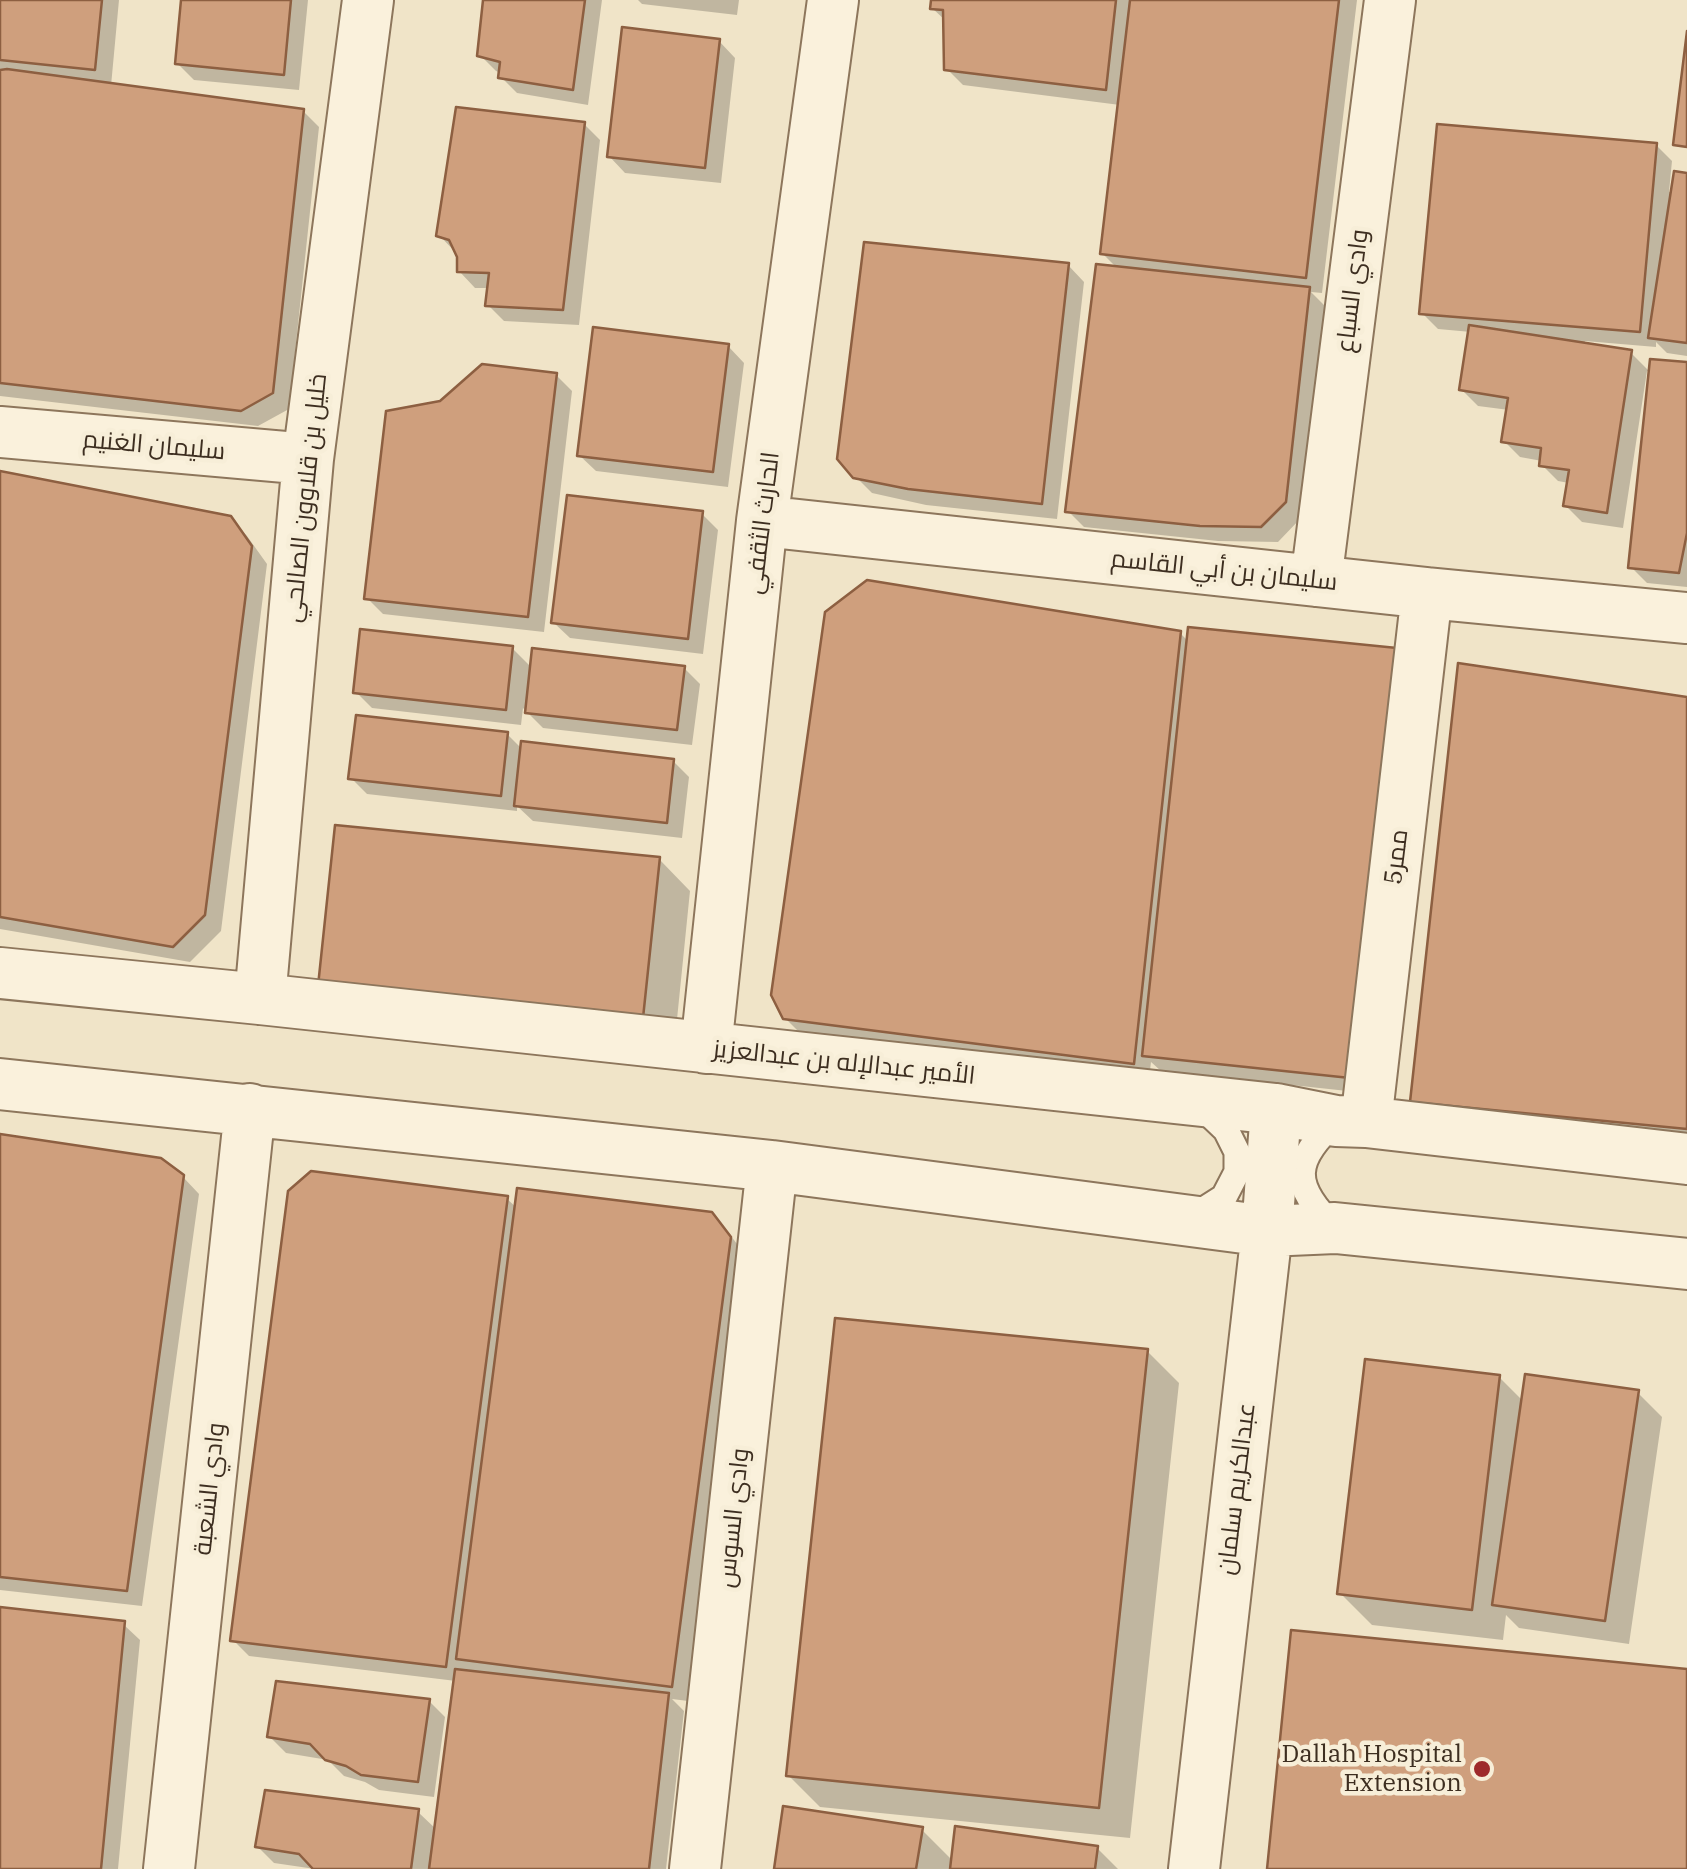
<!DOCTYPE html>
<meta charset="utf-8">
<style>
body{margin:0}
canvas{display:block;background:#f0e4c8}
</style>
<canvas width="1687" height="1869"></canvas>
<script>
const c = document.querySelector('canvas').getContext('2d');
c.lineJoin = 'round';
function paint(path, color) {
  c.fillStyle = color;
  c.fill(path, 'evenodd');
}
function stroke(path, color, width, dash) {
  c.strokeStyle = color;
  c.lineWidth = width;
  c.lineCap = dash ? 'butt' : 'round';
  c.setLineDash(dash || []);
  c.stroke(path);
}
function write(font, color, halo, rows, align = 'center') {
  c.font = font + ' "IBM Plex Serif",Cairo,serif';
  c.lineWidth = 9;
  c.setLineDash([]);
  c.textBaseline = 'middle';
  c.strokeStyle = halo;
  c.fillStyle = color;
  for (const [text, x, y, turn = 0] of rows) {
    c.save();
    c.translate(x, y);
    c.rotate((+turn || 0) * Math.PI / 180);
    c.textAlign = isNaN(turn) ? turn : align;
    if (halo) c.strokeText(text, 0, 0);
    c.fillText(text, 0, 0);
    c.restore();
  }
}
paint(new Path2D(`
 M 0,0 L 119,0 L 111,86 L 303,111 L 319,127 L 289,409 L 258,426 L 0,396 L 0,72 L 3,72 L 0,69 Z
 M 184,0 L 308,0 L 299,90 L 194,80 L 177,63 Z
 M 485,0 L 602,0 L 588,105 L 517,93 L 501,77 L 501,73 L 496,71 L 480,55 Z
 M 638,0 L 739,0 L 737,15 L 642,4 Z
 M 933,0 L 1357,0 L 1322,293 L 1311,292 L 1325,306 L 1301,518 L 1278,542 L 1218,541 L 1084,527 L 1068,511 L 1118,269 L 1103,254 L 1120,105 L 963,85 L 947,69 L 946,21 L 932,8 Z
 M 719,41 L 735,58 L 721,183 L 625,173 L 609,156 Z
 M 584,124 L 600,140 L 579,325 L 504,321 L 488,305 L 490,288 L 475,288 L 459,271 L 459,256 L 439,235 Z
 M 1656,145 L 1672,161 L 1669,192 L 1673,192 L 1687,175 L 1687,356 L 1667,353 L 1656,342 L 1656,347 L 1585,341 L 1584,346 L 1631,353 L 1650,372 L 1647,371 L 1623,528 L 1582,522 L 1565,505 L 1569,483 L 1558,481 L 1542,465 L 1542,461 L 1520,457 L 1504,441 L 1509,410 L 1478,406 L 1461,389 L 1471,332 L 1438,329 L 1422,313 Z
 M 1068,265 L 1084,282 L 1057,519 L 926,505 L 872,493 L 855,476 Z
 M 728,346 L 744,363 L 728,487 L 596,471 L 579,455 Z
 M 1687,364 L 1687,587 L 1647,583 L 1631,567 Z
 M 556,375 L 572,391 L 544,632 L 383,614 L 367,598 Z
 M 0,474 L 230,519 L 247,536 L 267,564 L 221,931 L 190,962 L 0,929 Z
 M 702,514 L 718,530 L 703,654 L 570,638 L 553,622 Z
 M 1180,633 L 1189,642 L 1366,1093 L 1161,1071 L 1151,1062 L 1149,1079 L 802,1035 L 785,1018 Z
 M 512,648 L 532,668 L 684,668 L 700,684 L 692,745 L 543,728 L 523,708 L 521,725 L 372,708 L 356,692 Z
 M 1687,699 L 1687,1156 L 1444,1132 L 1413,1101 Z
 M 507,734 L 523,750 L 673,761 L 689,777 L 682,838 L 533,821 L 517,806 L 517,811 L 367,794 L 351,778 Z
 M 337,827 L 659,859 L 690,891 L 674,1049 Z
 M 0,1136 L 183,1177 L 199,1194 L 142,1606 L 0,1590 Z
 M 506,1198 L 517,1208 L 711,1215 L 728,1232 L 746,1256 L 688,1701 L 672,1699 L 684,1711 L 666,1869 L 315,1869 L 274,1863 L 258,1847 L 418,1812 L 437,1830 L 456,1681 L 249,1656 L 233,1640 Z
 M 1147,1351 L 1179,1383 L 1130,1838 L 820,1807 L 788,1775 Z
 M 1499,1377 L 1524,1402 L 1638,1393 L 1662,1417 L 1629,1644 L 1519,1628 L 1506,1615 L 1503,1640 L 1372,1625 L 1340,1593 Z
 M 0,1610 L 123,1624 L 140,1640 L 118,1869 L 0,1869 Z
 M 429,1701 L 445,1717 L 434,1797 L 379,1790 L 365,1782 L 344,1776 L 328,1760 L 286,1753 L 269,1736 Z
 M 921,1829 L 953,1861 L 1097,1848 L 1118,1869 L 776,1869 Z`), '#0003');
const building = new Path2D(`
 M 0,0 L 102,0 L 95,70 L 0,60 Z
 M 181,0 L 291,0 L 284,75 L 175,64 Z
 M 483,0 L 585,0 L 573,90 L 498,78 L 500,62 L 477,56 Z
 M 931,0 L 1116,0 L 1106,90 L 944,70 L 943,10 L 930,9 Z
 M 1130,0 L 1339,0 L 1306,278 L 1100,254 Z
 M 622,27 L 720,39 L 705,168 L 607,157 Z
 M 1687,31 L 1687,147 L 1673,145 Z
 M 7,69 L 304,109 L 273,393 L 241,411 L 0,383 L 0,70 Z
 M 456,107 L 585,122 L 563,310 L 485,306 L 489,273 L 457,272 L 457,257 L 449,240 L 436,236 Z
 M 1437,124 L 1657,143 L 1640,332 L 1419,314 Z
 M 1674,171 L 1687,173 L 1687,343 L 1648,338 Z
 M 864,242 L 1069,263 L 1042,504 L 908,489 L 853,478 L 837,459 Z
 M 1096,264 L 1310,287 L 1286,502 L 1261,527 L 1200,526 L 1065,512 Z
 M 1469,325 L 1632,350 L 1607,513 L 1563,506 L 1569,470 L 1539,466 L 1541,448 L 1501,442 L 1508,398 L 1459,390 Z
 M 593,327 L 729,344 L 713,472 L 577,456 Z
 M 1650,359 L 1687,362 L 1687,533 L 1679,573 L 1628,568 Z
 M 482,364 L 557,373 L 528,617 L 364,599 L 386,411 L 440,401 Z
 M 0,471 L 231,516 L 252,546 L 205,915 L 173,947 L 0,917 Z
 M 567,495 L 703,511 L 688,639 L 551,623 Z
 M 867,580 L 1181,631 L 1134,1064 L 783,1019 L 771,995 L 825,612 Z
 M 1188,627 L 1397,648 L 1350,1078 L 1142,1056 Z
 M 360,629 L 513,646 L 506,710 L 353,693 Z
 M 532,648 L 685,666 L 677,730 L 525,713 Z
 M 1458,663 L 1687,697 L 1687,1129 L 1410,1102 Z
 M 356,715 L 508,732 L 501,796 L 348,779 Z
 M 521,741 L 674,759 L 667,823 L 514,806 Z
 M 335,825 L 660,857 L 643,1018 L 318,986 Z
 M 0,1134 L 161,1158 L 184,1175 L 127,1591 L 0,1577 Z
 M 311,1171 L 508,1196 L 446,1667 L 230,1641 L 288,1191 Z
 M 517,1188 L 712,1212 L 731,1237 L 672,1687 L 456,1659 Z
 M 835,1318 L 1148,1349 L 1099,1808 L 786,1776 Z
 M 1365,1359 L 1500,1375 L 1472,1610 L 1337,1594 Z
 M 1525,1374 L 1639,1390 L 1605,1621 L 1492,1605 Z
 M 0,1607 L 125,1621 L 101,1869 L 0,1869 Z
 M 1291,1630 L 1687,1669 L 1687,1869 L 1267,1869 Z
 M 455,1669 L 669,1693 L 649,1869 L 429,1869 Z
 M 276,1681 L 430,1699 L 418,1782 L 361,1775 L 346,1766 L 325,1760 L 310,1744 L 267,1737 Z
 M 265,1790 L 419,1809 L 411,1869 L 313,1869 L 299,1854 L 255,1847 Z
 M 783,1806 L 923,1827 L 916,1869 L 774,1869 Z
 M 955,1826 L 1098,1846 L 1095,1869 L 950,1869 Z`);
paint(building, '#cf9f7d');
stroke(building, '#8d5f41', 2.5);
const service = new Path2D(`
 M 1191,1218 L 1224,1197 L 1237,1172 L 1237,1152 L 1226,1130 L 1203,1108
 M 1334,1227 C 1291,1185 1292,1161 1336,1121`);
const minor = new Path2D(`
 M 0,432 L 308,459
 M 762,521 L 1427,593 L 1687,618
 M 1316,581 L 1390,0
 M 0,973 L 260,999 L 1276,1109 L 1336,1121 L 1366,1122 L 1687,1159
 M 260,999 L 308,459 L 368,0
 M 706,1048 L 762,521 L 833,0
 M 0,1084 L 772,1166 L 1267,1231 L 1335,1228 L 1687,1264
 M 1366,1122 L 1427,593
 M 169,1869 L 250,1109
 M 695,1869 L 772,1166
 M 1194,1869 L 1267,1231 L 1276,1109`);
stroke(service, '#8d765c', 29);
stroke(minor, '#8d765c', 54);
stroke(service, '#faf1dc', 25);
stroke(minor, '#faf1dc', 50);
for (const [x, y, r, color] of [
 [1482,1769,10,"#9e2a2b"]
]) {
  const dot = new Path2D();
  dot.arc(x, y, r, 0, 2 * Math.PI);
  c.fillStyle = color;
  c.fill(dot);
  stroke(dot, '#f7eed8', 4);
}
write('25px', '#3d2e20', '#f7eed8', [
 ["وادي السباع",1353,291,-83],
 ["سليمان الغنيم",154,446,5],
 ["خليل بن قلاوون الصالحي",306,498,-84],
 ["الحارث الثقفي",763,523,-83],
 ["سليمان بن أبي القاسم",1224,571,6],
 ["ممر5",1397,857,-83],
 ["الأمير عبدالإله بن عبدالعزيز",844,1063,6],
 ["وادي الشعبة",210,1489,-84],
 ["عبدالكريم سلمان",1237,1489,-83],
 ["وادي السوس",734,1518,-84]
]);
write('25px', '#3d2e20', '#f7eed8', [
 ["Dallah Hospital",1462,1755],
 ["Extension",1462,1784]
], 'right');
</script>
